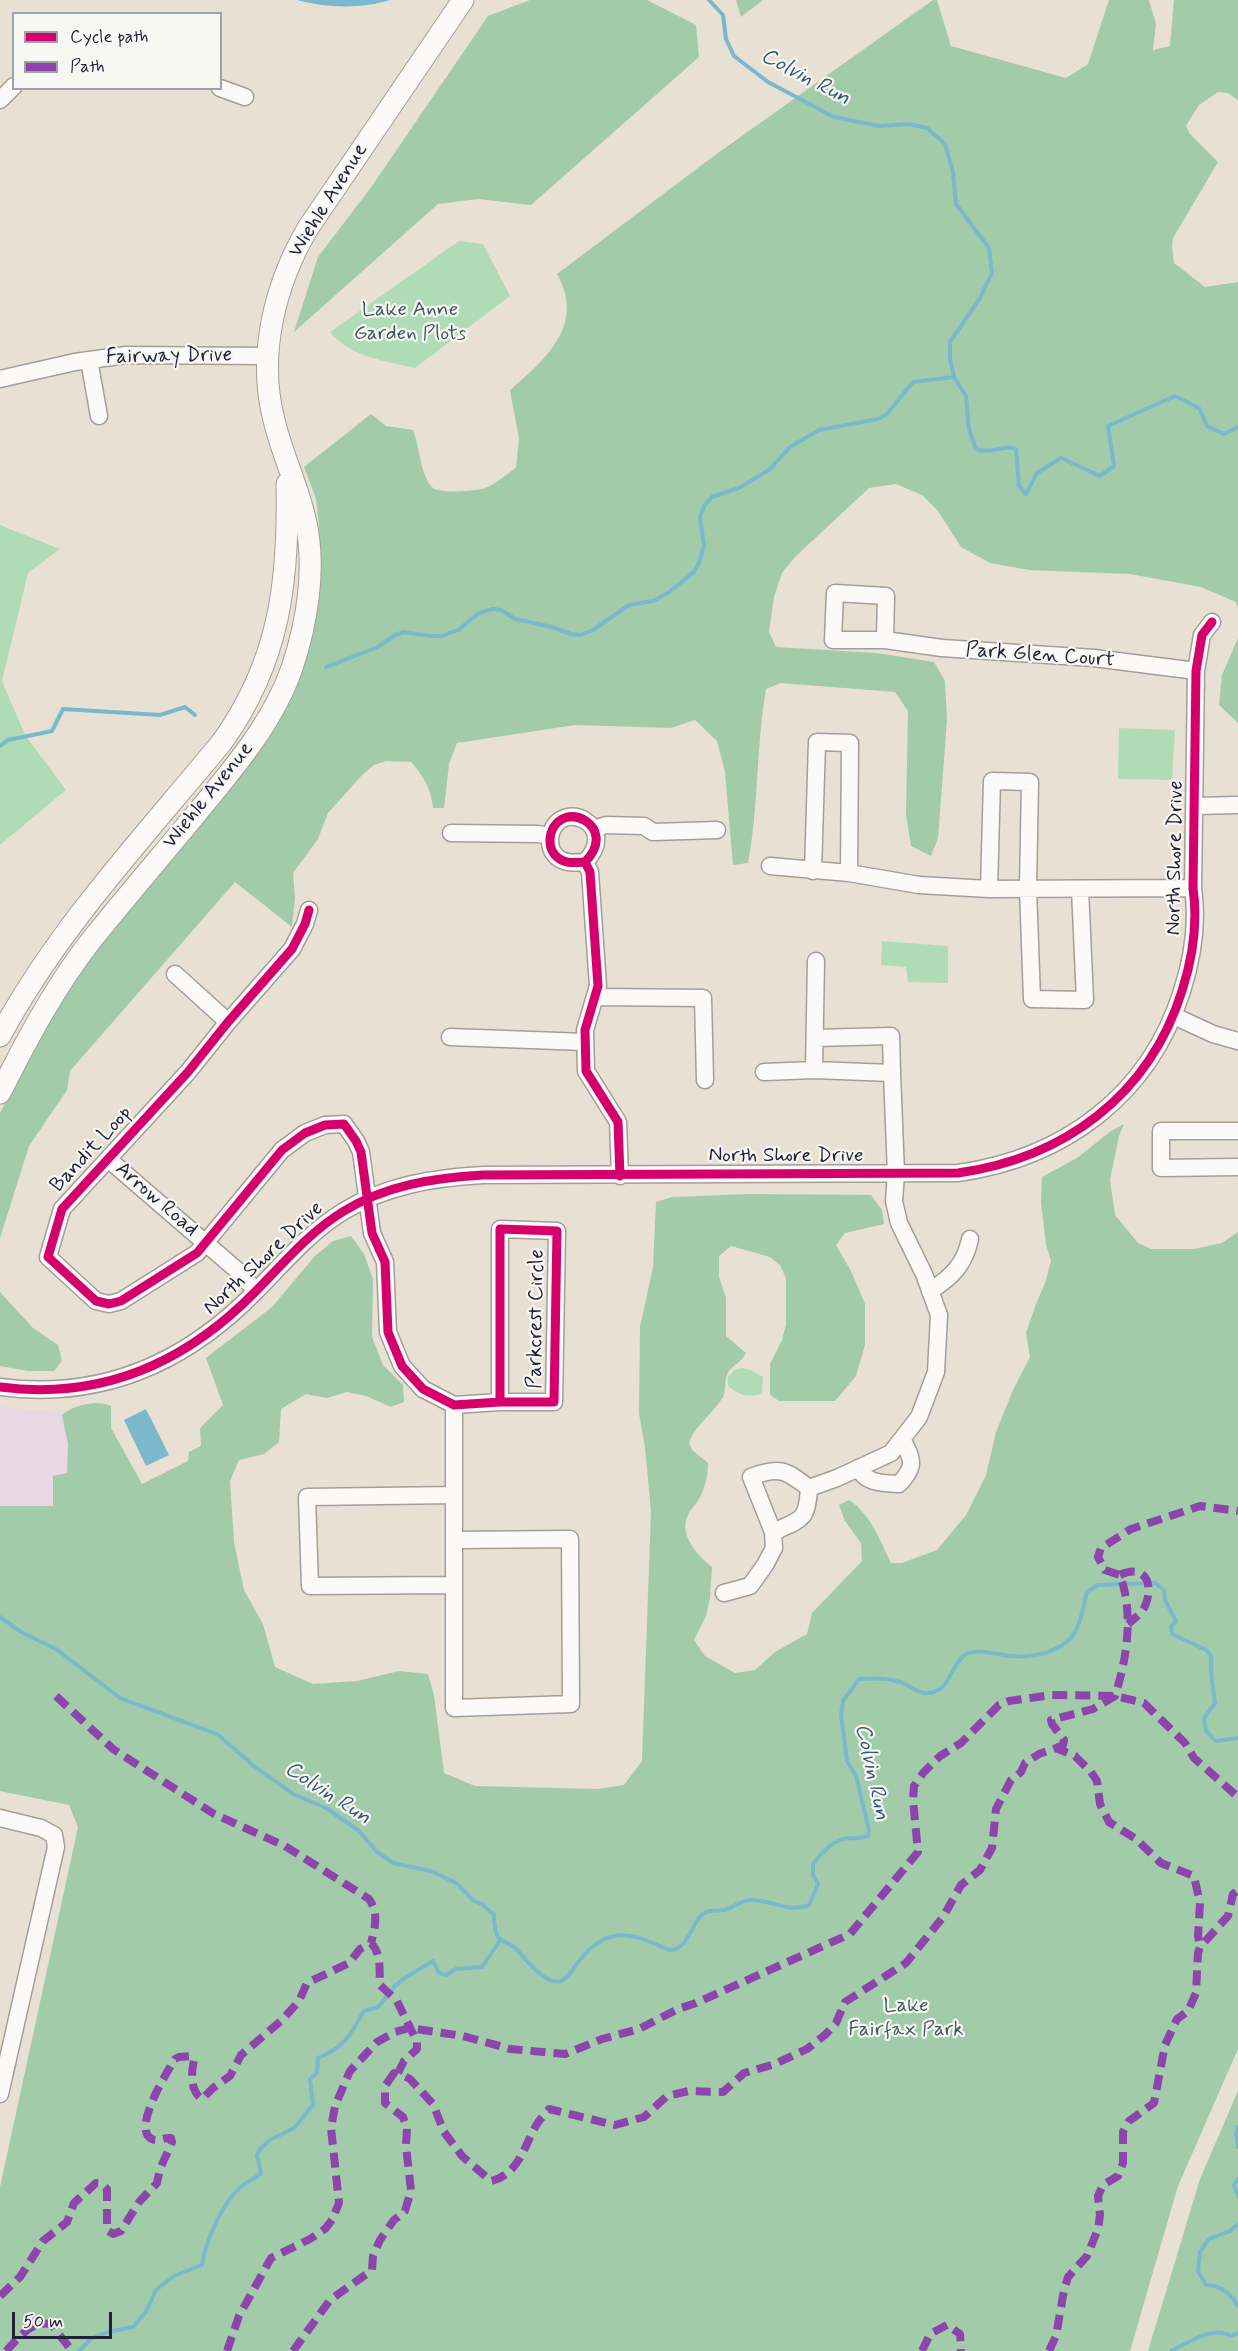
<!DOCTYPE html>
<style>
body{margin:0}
#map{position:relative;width:1238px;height:2351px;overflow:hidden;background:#e8e0d3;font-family:Mynerve,sans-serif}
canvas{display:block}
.legend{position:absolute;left:12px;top:12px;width:210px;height:78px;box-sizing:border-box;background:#f6f6f2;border:2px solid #a1a1a9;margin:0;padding:8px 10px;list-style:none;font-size:18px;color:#22223b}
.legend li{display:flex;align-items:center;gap:12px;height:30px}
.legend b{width:30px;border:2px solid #a1a1a9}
.scale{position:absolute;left:12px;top:2312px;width:100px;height:27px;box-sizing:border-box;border:3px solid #22223b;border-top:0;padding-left:8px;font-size:18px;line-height:21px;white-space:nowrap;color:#22223b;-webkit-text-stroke:4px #f6f6f2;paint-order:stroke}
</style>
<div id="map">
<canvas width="1238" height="2351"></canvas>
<ul class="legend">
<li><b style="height:8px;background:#d6006c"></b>Cycle path</li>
<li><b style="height:8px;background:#8e44ad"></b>Path</li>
</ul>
<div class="scale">50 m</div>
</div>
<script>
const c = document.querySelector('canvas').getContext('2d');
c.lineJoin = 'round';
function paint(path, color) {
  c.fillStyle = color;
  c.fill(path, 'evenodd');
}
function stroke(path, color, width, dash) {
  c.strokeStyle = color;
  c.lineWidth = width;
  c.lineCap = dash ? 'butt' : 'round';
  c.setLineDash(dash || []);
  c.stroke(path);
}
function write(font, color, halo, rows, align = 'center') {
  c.font = font + ' Mynerve,sans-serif';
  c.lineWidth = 4.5;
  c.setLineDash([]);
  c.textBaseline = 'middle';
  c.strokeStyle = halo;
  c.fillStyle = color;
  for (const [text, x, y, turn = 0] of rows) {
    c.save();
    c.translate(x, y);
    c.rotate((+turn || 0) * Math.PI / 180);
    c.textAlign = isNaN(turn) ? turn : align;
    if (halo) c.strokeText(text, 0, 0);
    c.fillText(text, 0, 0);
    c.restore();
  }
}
paint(new Path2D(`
 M 0,1406 L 30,1410 L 66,1411 L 62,1415 L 68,1444 L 67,1474 L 53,1477 L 53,1507 L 0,1506 Z`), '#e9d8e1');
paint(new Path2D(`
 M 459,241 L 483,244 L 510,296 L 415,368 C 386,361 350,357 330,332 Z
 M 0,525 L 60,549 L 28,573 L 2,681 L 25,735 L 66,790 L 0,845 Z
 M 1119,728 L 1175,730 L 1172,780 L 1118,779 Z
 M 882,941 L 948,946 L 948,983 L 908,982 L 906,967 L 881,965 Z
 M 742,1368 L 750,1370 L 763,1377 L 762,1394 C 748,1397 738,1396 728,1385 L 728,1377 L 734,1370 Z`), '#afdcb6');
paint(new Path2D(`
 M 530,0 L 647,0 L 696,25 L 699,57 L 531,205 L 478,199 L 438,204 L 294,332 L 318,257 L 372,186 L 488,16 Z
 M 736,0 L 763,0 L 741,17 Z
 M 933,0 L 937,0 L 951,46 L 1066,78 L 1088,64 L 1109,0 L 1149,0 L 1156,24 L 1153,50 L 1170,46 L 1174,0 L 1238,0 L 1238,100 L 1228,93 L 1218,92 L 1199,105 L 1186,126 L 1190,134 L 1218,162 L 1173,238 L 1172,246 L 1174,263 L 1205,287 L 1238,282 L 1238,608 L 1236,602 L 1201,587 L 1130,574 L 1029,570 L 990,563 L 961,547 L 938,511 L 922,495 L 896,484 L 869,488 L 795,557 L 782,573 L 774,597 L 769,632 L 776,647 L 877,653 L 934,662 L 945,681 L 947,720 L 938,838 L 931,856 L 911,846 L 906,815 L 908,711 L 895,692 L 781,683 L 766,689 C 756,747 759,806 748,863 L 733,865 L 725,772 L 717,741 L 695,720 L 671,728 L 575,725 L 457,743 L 449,764 L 444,808 L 433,808 C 431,789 424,776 411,762 L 386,761 L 374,765 L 362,775 L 328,813 L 318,839 L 293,873 L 295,898 L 292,927 L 235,882 L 70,1071 L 67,1090 L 29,1146 L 0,1238 L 0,1113 L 14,1085 L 68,989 L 292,694 L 313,636 L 318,604 L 319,524 L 316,499 L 304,467 L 371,414 L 386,426 L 413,430 C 419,445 421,478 433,488 C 440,494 481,491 488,487 C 498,482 507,474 516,468 L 519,438 L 510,390 C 545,360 586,325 557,274 L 711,158 Z
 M 1238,638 L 1238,723 L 1219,705 L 1222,675 Z
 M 1124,1124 L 1119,1136 L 1110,1180 L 1115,1215 L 1138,1243 L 1151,1249 L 1194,1249 L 1222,1243 L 1238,1232 L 1238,2049 L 1178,2186 L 1130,2351 L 0,2351 L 0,2187 L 78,1827 L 69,1805 L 0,1791 L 0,1506 L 53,1506 L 53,1476 L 67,1473 L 68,1444 L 62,1415 C 72,1405 99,1399 111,1406 L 111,1428 L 142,1484 L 188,1461 L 189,1452 L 201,1446 L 200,1428 L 223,1405 L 206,1358 L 272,1307 L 315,1256 L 333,1241 L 351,1236 L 364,1254 L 373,1279 L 372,1337 L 383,1365 L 403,1385 L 404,1402 L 391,1407 L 366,1396 L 347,1392 L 327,1398 L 306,1394 L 281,1409 L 279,1442 L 264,1454 L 239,1460 L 230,1481 L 234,1542 L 244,1590 L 263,1624 L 275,1667 L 313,1684 L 357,1681 L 399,1671 L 428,1674 L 434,1695 L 444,1773 L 475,1786 L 598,1789 L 624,1785 L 642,1761 L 651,1511 L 645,1448 L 639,1413 L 640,1327 L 653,1267 L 656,1202 L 672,1197 L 749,1194 L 871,1195 L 882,1210 L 884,1224 L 845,1233 L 836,1245 L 851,1271 L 865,1304 L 865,1345 L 856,1376 L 835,1401 L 779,1401 L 770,1395 L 770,1364 L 782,1340 L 786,1325 L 786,1278 L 780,1265 L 770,1257 L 731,1246 L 719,1256 L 719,1277 L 726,1298 L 726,1336 L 746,1353 C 742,1361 736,1363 730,1370 C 723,1377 727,1388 723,1397 C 713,1414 697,1423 689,1442 L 692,1450 L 708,1463 C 708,1475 705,1488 699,1499 C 696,1505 690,1509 688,1515 C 678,1534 698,1556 712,1567 L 710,1598 L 706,1616 L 694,1640 L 705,1656 L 735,1673 L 755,1670 L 775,1652 L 807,1634 L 812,1613 L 862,1561 L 861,1543 L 845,1521 L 839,1505 L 849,1500 C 871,1514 880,1541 891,1563 L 902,1563 L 937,1550 L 966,1515 L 986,1475 L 996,1432 L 1013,1390 L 1030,1357 L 1026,1333 L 1036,1304 L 1045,1283 L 1051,1261 L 1046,1244 L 1041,1203 L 1042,1177 L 1077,1158 L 1111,1131 Z
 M 0,1292 L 33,1328 L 58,1345 L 62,1361 L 54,1371 L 28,1371 L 0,1366 Z
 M 1238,2091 L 1238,2351 L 1148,2351 L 1200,2179 Z`), '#a2cba9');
paint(new Path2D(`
 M 297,0 L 390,0 C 363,9 325,8 297,0 Z
 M 146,1409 L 169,1455 L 146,1466 L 124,1420 Z`), '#7bb8cd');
stroke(new Path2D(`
 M 709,0 L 723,15 L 726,39 L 734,56 L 768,82 L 834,117 L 879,126 L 909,124 L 927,128 L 945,144 L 953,172 L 956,204 L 989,248 L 992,273 L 980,298 L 950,342 L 950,359 L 954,377 L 966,396 L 969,429 L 976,449 C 993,455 1003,444 1016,449 L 1019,486 L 1026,494 L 1037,473 L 1061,458 L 1100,476 L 1114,466 L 1108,426 L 1175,396 L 1199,408 L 1207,426 L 1224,434 L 1238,427
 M 326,667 L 378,647 L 395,635 L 404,632 L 429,636 L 442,636 L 458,630 L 479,613 L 493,609 L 501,610 L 515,619 L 552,627 L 571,634 L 581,635 L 593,630 L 629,605 L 653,601 L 668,593 L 694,572 L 699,563 L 704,546 L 700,517 L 704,506 L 712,497 L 739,488 L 769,470 L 790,447 L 819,430 L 878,419 L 887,414 L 913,382 L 954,377
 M 0,746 L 8,740 L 52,731 L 63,709 L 160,715 L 185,707 L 195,715
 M 0,1617 L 21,1632 L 56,1649 L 120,1698 L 217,1734 L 254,1766 L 293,1794 L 326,1808 L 359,1831 L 377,1852 L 393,1863 L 431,1871 L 456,1883 L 474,1901 L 482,1904 L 494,1915 C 494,1922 494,1930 498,1937 C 503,1943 512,1944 517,1950 C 526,1959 545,1986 561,1981 C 570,1977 573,1968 579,1961 C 608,1924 632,1933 669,1950 C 691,1950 690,1920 706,1912 C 712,1910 719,1911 725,1910 C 735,1907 744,1898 755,1900 C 774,1902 791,1913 809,1905 L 818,1884 L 813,1875 L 813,1864 C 820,1855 832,1841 843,1839 C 853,1837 857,1840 868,1836 L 869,1830 L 856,1776 L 847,1761 L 841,1715 L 843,1701 L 859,1679 C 873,1678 887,1678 900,1682 C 908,1684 917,1693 925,1693 C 951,1694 949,1666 965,1655 C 973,1649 987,1652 997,1654 C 1020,1659 1052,1657 1070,1639 C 1081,1627 1083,1607 1087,1592 L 1098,1585 L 1155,1583 L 1164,1590 L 1165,1600 L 1176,1621 L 1171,1627 L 1172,1634 L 1206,1650 L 1211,1656 C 1210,1671 1213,1688 1215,1703 L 1204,1718 L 1206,1731 L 1216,1741 L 1238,1738
 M 1238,2127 L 1236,2133 L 1238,2147
 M 1238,2179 L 1234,2185 L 1238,2196
 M 1238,2224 L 1230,2231 L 1209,2239 L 1200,2252 L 1198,2271 L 1206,2285 C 1220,2285 1231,2294 1238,2306
 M 79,2351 L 92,2338 L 108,2332 L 133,2327 L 146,2312 L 156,2290 L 174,2276 L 202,2265 C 205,2242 223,2201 242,2186 C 248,2181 255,2179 261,2173 L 257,2155 L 260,2149 L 270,2140 L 294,2128 L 313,2105 L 310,2079 L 317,2073 L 318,2058 C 346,2047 350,2034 364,2011 L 378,2007 L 395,1986 L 403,1979 L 433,1961 L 439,1973 L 446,1975 L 456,1969 L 482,1967 L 501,1939
 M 1171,2351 C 1189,2343 1212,2325 1231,2336 L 1238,2333`), '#7bb8cd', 4);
const minor = new Path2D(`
 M 220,88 L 245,97
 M 0,100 L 14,86
 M 89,360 L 99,416
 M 0,379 L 75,362 L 126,355 L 268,356
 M 835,593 L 886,596 L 885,640 L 833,640 Z
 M 885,640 L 942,648 L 1094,658 L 1196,671
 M 1195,806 L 1238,805
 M 594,829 L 606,825 L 644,826 L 653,832 L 717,830
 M 451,833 L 538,834 L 550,836
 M 585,862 C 573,863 563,864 555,855 C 550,849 549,841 551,833 C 563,797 620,827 585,862 L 590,872 L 598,986 L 585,1030 L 586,1071 L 618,1122 L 620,1176
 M 770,866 L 849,873 L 919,885 L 989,889 L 1193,888
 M 813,871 L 817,742 L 850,743 L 849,873
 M 989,889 L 992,781 L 1030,782 L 1028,888 L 1032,999 L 1085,1000 L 1080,889
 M 309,910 L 305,924 L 292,949 L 228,1022 L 188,1072 L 62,1209 L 48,1257 L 96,1301 L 109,1304 L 121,1301 L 197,1253 L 282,1150 L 305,1133 L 325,1125 L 344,1124 L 356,1141 L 361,1152 L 372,1233 L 385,1262 L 388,1332 L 402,1366 L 423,1389 L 454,1405 L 500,1402 L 500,1229 L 557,1231 L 554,1402 L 500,1402
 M 175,974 L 228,1022
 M 596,997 L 703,998 L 705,1080
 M 1174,1016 L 1213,1034 L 1238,1041
 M 450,1037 L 585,1042
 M 815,1038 L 891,1036 L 892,1073
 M 764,1072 L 814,1070
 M 1238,1131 L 1161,1131 L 1161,1168 L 1238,1167
 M 108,1159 L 238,1271 L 256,1291
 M 930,1291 C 952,1277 965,1264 970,1239
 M 0,1387 C 100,1400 184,1364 254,1293 C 283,1264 308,1233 344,1211 C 387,1185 433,1178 483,1175 L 958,1173 C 1064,1158 1149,1096 1182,991 C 1193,957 1198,923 1193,888 L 1196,671 L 1202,635 L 1212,622
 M 858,1468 C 867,1484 882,1483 899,1484 C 916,1466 913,1460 902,1439
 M 773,1532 L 751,1477 C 779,1466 786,1470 809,1488
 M 454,1540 L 570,1539 L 571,1704 L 454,1708 L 454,1405
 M 453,1585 L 310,1586 L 307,1497 L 454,1495
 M 724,1593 L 750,1586 L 765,1565 L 774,1548 L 773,1532 C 802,1519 807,1521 809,1488 L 837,1478 L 891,1453 L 919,1417 L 936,1372 L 939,1315 L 924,1274 L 899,1223 L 894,1201 L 896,1174 L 892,1073 L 814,1070 L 816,961
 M 0,1818 L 41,1828 L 54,1835 L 56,1847 L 0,2094`);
const major = new Path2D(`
 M 0,1036 C 58,928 144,837 222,742 C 280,661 289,581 287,484
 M 0,1093 C 27,1039 56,985 93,938 C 127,896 162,855 196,814 C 233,769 273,723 292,668 C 307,623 316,569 306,523 C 299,488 282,455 274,420 C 257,355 275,284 308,228 L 463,0`);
stroke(minor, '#a39e9a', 19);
stroke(major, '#a39e9a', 23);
stroke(minor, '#fcfaf8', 16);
stroke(major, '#fcfaf8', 21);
stroke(new Path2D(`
 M 1120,1575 C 1146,1563 1154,1585 1145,1606 C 1142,1613 1134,1619 1128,1624
 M 56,1696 L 113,1749 L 214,1814 L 285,1846 L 369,1899 C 379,1913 375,1928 371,1943
 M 1056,1748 L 1063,1745 L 1064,1740 L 1052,1724 L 1051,1720 L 1093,1709 L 1115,1696 C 1127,1658 1134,1614 1120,1575 L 1105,1570 L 1098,1557 L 1101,1548 L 1131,1529 L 1200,1506 L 1238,1511
 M 0,2296 L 20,2277 L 43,2241 L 67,2222 L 74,2203 L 96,2183 L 102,2184 L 107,2189 L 107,2230 L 113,2234 L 121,2231 L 139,2202 L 157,2183 L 160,2169 L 172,2142 L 171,2138 C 164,2137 158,2142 152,2139 C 131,2130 167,2072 175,2059 L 179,2057 L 191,2056 L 194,2060 C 191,2073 190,2091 202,2099 L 213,2088 L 230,2076 L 241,2055 L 282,2020 L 299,2001 L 307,1983 L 349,1963 L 360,1949 L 371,1943 C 382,1954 379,1971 380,1985 L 397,2001 L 417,2042 L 417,2049 L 404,2061 L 398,2073 L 410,2079 L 433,2104 L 444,2132 L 462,2156 L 491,2181 C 520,2174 524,2145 537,2124 C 540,2119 545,2114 549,2109 L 615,2125 L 644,2117 L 667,2096 L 689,2091 L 723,2092 L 744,2073 L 775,2064 L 807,2049 L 826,2034 L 836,2023 L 845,2002 L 906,1963 L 943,1917 L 961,1885 L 980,1870 L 992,1848 L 996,1809 L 1011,1780 L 1021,1772 L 1025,1763 L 1039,1754 L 1056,1748 L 1075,1756 L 1091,1772 L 1097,1781 L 1100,1804 L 1109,1822 L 1136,1839 L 1161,1863 L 1194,1876 L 1200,1903 L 1198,1936 L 1200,1947
 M 6,2351 C 19,2338 31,2320 51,2324 L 72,2351
 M 227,2351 L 239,2316 L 271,2258 L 310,2239 L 325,2229 L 332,2220 L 339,2203 L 331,2128 L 335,2106 L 350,2071 L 377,2042 L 395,2032 L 409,2028 L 463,2036 L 510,2049 L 565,2054 L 602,2039 L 639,2029 L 678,2009 L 696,2003 L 850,1934 L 918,1852 L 913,1800 L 914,1786 L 923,1773 L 940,1756 L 961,1743 L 999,1705 L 1009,1701 L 1052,1695 L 1115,1696 L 1144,1703 L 1185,1743 L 1194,1758 L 1238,1797
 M 293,2351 L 330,2300 L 372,2270 L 373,2256 L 380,2240 L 394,2220 L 405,2211 L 411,2190 L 406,2146 L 407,2128 L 403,2117 L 385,2103 L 385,2086 L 394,2073 L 398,2073
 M 922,2351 L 930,2334 L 947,2325 L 960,2334 L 961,2351
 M 1049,2351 L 1056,2336 L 1064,2290 L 1068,2277 L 1087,2256 L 1098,2229 L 1100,2215 L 1098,2196 L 1103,2185 L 1118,2176 L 1123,2163 L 1123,2132 L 1129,2121 L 1154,2103 L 1165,2045 L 1177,2019 L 1188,2011 L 1196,1993 L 1198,1953 L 1200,1947 L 1228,1916 L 1233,1894 L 1238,1890`), '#8e44ad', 8, [15, 8]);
stroke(new Path2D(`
 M 585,862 C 573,863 563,864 555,855 C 550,849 549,841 551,833 C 563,797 620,827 585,862 L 590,872 L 598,986 L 585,1030 L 586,1071 L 618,1122 L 620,1176
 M 309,910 L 305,924 L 292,949 L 228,1022 L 188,1072 L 62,1209 L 48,1257 L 96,1301 L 109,1304 L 121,1301 L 197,1253 L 282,1150 L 305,1133 L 325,1125 L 344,1124 L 356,1141 L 361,1152 L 372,1233 L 385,1262 L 388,1332 L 402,1366 L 423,1389 L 454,1405 L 500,1402 L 500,1229 L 557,1231 L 554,1402 L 500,1402
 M 0,1387 C 100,1400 184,1364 254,1293 C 283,1264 308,1233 344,1211 C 387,1185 433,1178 483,1175 L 958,1173 C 1064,1158 1149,1096 1182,991 C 1193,957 1198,923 1193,888 L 1196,671 L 1202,635 L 1212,622`), '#d6006c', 9);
write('21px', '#22223b', '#f6f6f2', [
 ["Wiehle Avenue",329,201,-58],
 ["Fairway Drive",169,357,-1],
 ["Park Glen Court",1040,656,4],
 ["Wiehle Avenue",209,796,-51],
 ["North Shore Drive",1176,858,-89],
 ["Bandit Loop",92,1150,-47],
 ["North Shore Drive",786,1157],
 ["Arrow Road",156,1200,41],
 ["North Shore Drive",264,1259,-43],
 ["Parkcrest Circle",537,1319,-89]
]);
write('21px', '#3e5959', '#f6f6f2', [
 ["Lake Anne",410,311],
 ["Garden Plots",410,335],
 ["Lake",906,2007],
 ["Fairfax Park",906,2031]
]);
write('italic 22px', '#335774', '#f6f6f2', [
 ["Colvin Run",805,78,28],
 ["Colvin Run",871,1772,78],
 ["Colvin Run",327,1794,33]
]);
</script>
